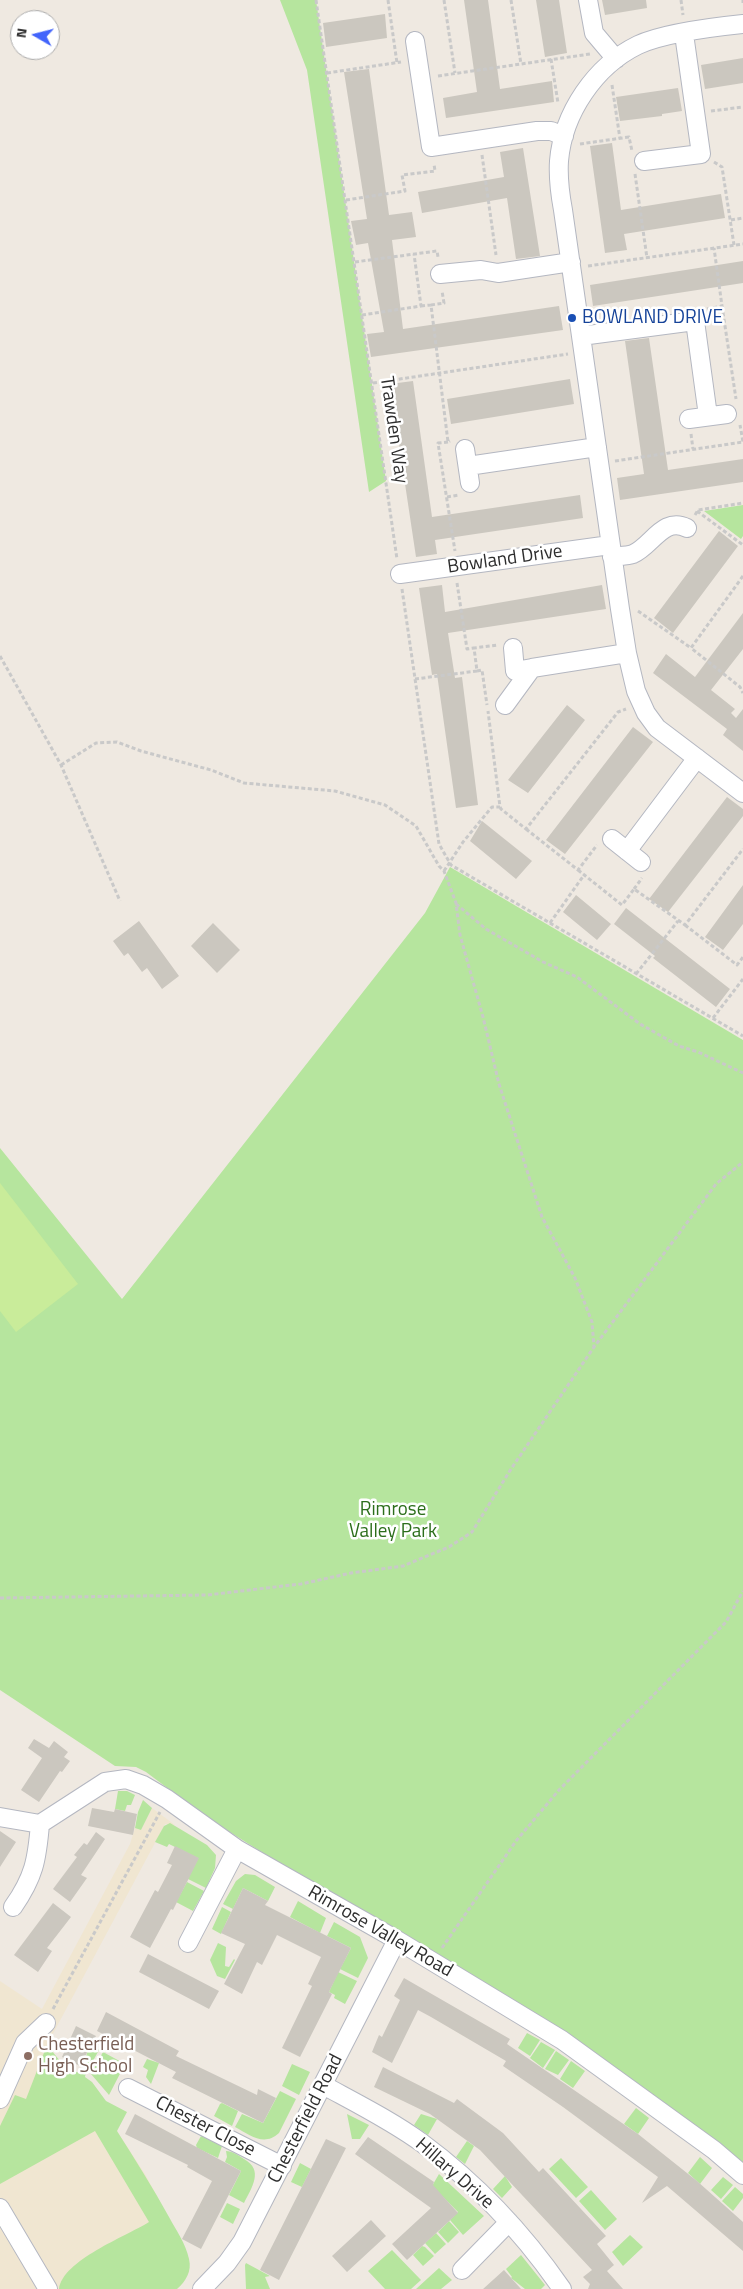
<!DOCTYPE html>
<style>
body{margin:0}
#map{position:relative;width:743px;height:2289px;overflow:hidden;background:#efe9e1;font-family:"Titillium Web",sans-serif}
canvas{display:block}
.north{position:absolute;left:10px;top:10px;width:50px;height:50px;box-sizing:border-box;background:#fff;border:1px solid #ababab;border-radius:50%;rotate:278deg;font-size:14px;font-weight:700;line-height:20px;text-align:center;color:#2e2e2e}
.north::after{content:'';display:block;margin:auto;width:18px;height:22px;background:#4264fb;clip-path:polygon(50% 0,100% 100%,50% 72%,0 100%)}
</style>
<div id="map">
<canvas width="743" height="2289"></canvas>
<div class="north">N</div>
</div>
<script>
const c = document.querySelector('canvas').getContext('2d');
c.lineJoin = 'round';
function paint(path, color) {
  c.fillStyle = color;
  c.fill(path, 'evenodd');
}
function stroke(path, color, width, dash) {
  c.strokeStyle = color;
  c.lineWidth = width;
  c.lineCap = dash ? 'butt' : 'round';
  c.setLineDash(dash || []);
  c.stroke(path);
}
function write(font, color, halo, rows, align = 'center') {
  c.font = font + ' "Titillium Web",sans-serif';
  c.lineWidth = 5;
  c.setLineDash([]);
  c.textBaseline = 'middle';
  c.strokeStyle = halo;
  c.fillStyle = color;
  for (const [text, x, y, turn = 0] of rows) {
    c.save();
    c.translate(x, y);
    c.rotate((+turn || 0) * Math.PI / 180);
    c.textAlign = isNaN(turn) ? turn : align;
    if (halo) c.strokeText(text, 0, 0);
    c.fillText(text, 0, 0);
    c.restore();
  }
}
paint(new Path2D(`
 M 152,1808 L 175,1825 L 165,1824 L 164,1826 L 47,2045 L 117,2131 L 145,2174 L 184,2246 L 189,2259 L 189,2272 L 183,2283 L 177,2289 L 0,2289 L 0,1981 L 42,2009 L 130,1844 L 135,1828 L 141,1830 Z`), '#f0e6d1');
paint(new Path2D(`
 M 280,0 L 316,0 L 386,481 L 369,492 L 307,70 Z
 M 743,505 L 743,536 L 741,539 L 704,511 Z
 M 450,867 L 743,1040 L 743,2166 L 419,1944 L 271,1858 L 206,1817 L 146,1772 L 136,1767 L 115,1766 L 0,1690 L 0,1148 L 122,1299 L 425,913 Z
 M 118,1791 L 127,1791 L 135,1795 L 131,1805 L 127,1805 L 125,1811 L 115,1809 Z
 M 143,1800 L 152,1808 L 141,1830 L 135,1828 L 138,1812 Z
 M 170,1823 L 207,1845 L 216,1855 L 215,1868 L 206,1888 L 188,1879 L 175,1847 L 169,1844 L 167,1847 L 155,1842 L 164,1826 Z
 M 245,1874 L 255,1875 L 275,1887 L 268,1901 L 243,1888 L 233,1909 L 223,1904 L 236,1881 Z
 M 187,1882 L 204,1891 L 193,1911 L 176,1902 Z
 M 298,1901 L 326,1918 L 320,1933 L 290,1917 Z
 M 222,1907 L 231,1912 L 221,1934 L 212,1929 Z
 M 334,1922 L 360,1937 L 368,1958 L 358,1978 L 340,1969 L 351,1948 L 327,1936 Z
 M 218,1943 L 226,1947 L 225,1966 L 229,1967 L 234,1959 L 235,1960 L 225,1979 L 217,1976 L 210,1960 Z
 M 338,1972 L 357,1981 L 345,2004 L 334,1998 L 335,1995 L 329,1992 Z
 M 527,2033 L 540,2040 L 530,2056 L 518,2048 Z
 M 541,2042 L 555,2050 L 543,2068 L 530,2058 Z
 M 94,2043 L 99,2050 L 88,2070 L 83,2068 L 87,2053 Z
 M 47,2045 L 65,2067 L 79,2073 L 80,2070 L 86,2072 L 85,2077 L 92,2082 L 106,2101 L 127,2112 L 117,2131 C 135,2159 153,2188 169,2217 C 176,2230 186,2244 189,2259 C 192,2271 186,2281 177,2289 L 59,2289 C 63,2260 125,2237 149,2222 L 95,2131 L 0,2184 L 0,2126 L 15,2095 L 26,2099 Z
 M 556,2051 L 569,2060 L 558,2075 L 545,2069 Z
 M 103,2052 L 125,2064 L 109,2095 L 91,2074 Z
 M 147,2059 L 159,2063 L 151,2084 L 146,2077 L 148,2070 L 143,2067 Z
 M 571,2061 L 585,2071 L 573,2088 L 560,2079 Z
 M 292,2064 L 310,2072 L 299,2095 L 282,2086 Z
 M 280,2091 L 296,2099 L 279,2133 C 264,2147 250,2135 235,2127 L 242,2114 L 263,2123 Z
 M 222,2103 L 238,2111 L 232,2126 L 214,2116 L 220,2104 Z
 M 636,2108 L 649,2118 L 638,2134 L 624,2124 Z
 M 347,2114 L 369,2125 L 360,2139 L 352,2139 Z
 M 421,2114 L 437,2119 L 428,2135 L 414,2125 Z
 M 201,2136 L 222,2146 L 218,2158 L 197,2148 L 196,2145 Z
 M 467,2141 L 474,2146 L 465,2164 L 456,2157 Z
 M 226,2151 C 232,2151 238,2155 244,2159 C 264,2170 252,2187 244,2203 L 229,2195 L 241,2171 L 225,2162 L 227,2157 Z
 M 700,2157 L 712,2168 L 700,2184 L 688,2173 Z
 M 561,2158 L 588,2187 L 576,2198 L 549,2169 Z
 M 300,2163 L 311,2169 L 302,2187 L 291,2182 Z
 M 439,2174 L 484,2216 L 463,2235 L 450,2220 L 458,2212 L 432,2186 Z
 M 505,2176 L 512,2187 L 502,2198 L 493,2189 Z
 M 723,2177 L 733,2185 L 721,2199 L 711,2190 Z
 M 735,2187 L 743,2194 L 743,2198 L 733,2211 L 722,2201 Z
 M 591,2190 L 617,2219 L 605,2230 L 579,2201 Z
 M 227,2203 L 240,2209 L 233,2224 L 220,2217 Z
 M 449,2221 L 459,2232 L 448,2243 L 438,2232 Z
 M 436,2233 L 446,2244 L 435,2254 L 425,2243 Z
 M 630,2235 L 643,2247 L 623,2266 L 612,2252 Z
 M 422,2246 L 425,2247 L 434,2256 L 423,2266 L 413,2255 Z
 M 392,2250 L 421,2280 L 411,2289 L 385,2289 L 368,2271 Z
 M 521,2255 L 545,2285 L 541,2289 L 525,2289 L 511,2278 L 512,2277 L 506,2269 Z
 M 246,2263 L 270,2276 L 265,2277 L 270,2289 L 246,2289 L 245,2265 Z
 M 439,2268 L 452,2280 L 441,2289 L 416,2289 Z`), '#b6e59e');
paint(new Path2D(`
 M 0,1183 L 78,1284 L 16,1332 L 0,1311 Z`), '#c9ec9a');
paint(new Path2D(`
 M 464,0 L 488,0 L 500,89 L 552,81 L 554,102 L 446,118 L 443,98 L 477,92 Z
 M 536,0 L 559,0 L 567,53 L 545,57 Z
 M 602,0 L 646,0 L 647,8 L 605,15 Z
 M 385,14 L 387,38 L 326,47 L 323,23 Z
 M 743,58 L 743,83 L 705,89 L 701,65 Z
 M 369,69 L 389,215 L 412,212 L 416,237 L 392,240 L 403,329 L 559,306 L 563,330 L 371,357 L 367,334 L 384,332 L 368,243 L 356,245 L 351,221 L 367,219 L 344,72 Z
 M 678,88 L 682,111 L 662,114 L 662,116 L 620,121 L 616,97 Z
 M 612,143 L 621,210 L 721,194 L 725,218 L 624,234 L 627,250 L 605,253 L 590,146 Z
 M 523,148 L 540,256 L 516,259 L 507,198 L 422,213 L 418,192 L 504,177 L 500,152 Z
 M 743,261 L 743,283 L 593,306 L 590,285 Z
 M 649,338 L 668,470 L 743,459 L 743,482 L 620,500 L 617,478 L 644,474 L 625,341 Z
 M 570,379 L 574,404 L 451,424 L 447,399 Z
 M 413,381 L 432,517 L 580,495 L 583,518 L 435,540 L 437,554 L 416,557 L 390,384 Z
 M 719,531 L 738,546 L 673,633 L 654,618 Z
 M 442,585 L 445,612 L 602,585 L 606,609 L 448,633 L 455,678 L 462,677 L 478,805 L 456,808 L 437,674 L 432,675 L 419,588 Z
 M 743,613 L 743,649 L 711,690 L 735,709 L 731,713 L 736,718 L 743,709 L 743,751 L 723,735 L 727,729 L 653,673 L 666,654 L 695,677 Z
 M 567,705 L 585,720 L 528,793 L 508,780 Z
 M 633,727 L 653,742 L 565,854 L 546,840 Z
 M 727,797 L 743,809 L 743,816 L 668,912 L 649,899 Z
 M 482,821 L 532,861 L 516,879 L 470,841 Z
 M 743,885 L 743,924 L 723,950 L 705,937 Z
 M 576,895 L 611,924 L 597,940 L 563,912 Z
 M 626,908 L 730,989 L 716,1007 L 653,958 L 655,956 L 614,924 Z
 M 139,921 L 179,976 L 162,989 L 147,968 L 142,972 L 128,953 L 124,956 L 113,941 Z
 M 213,923 L 240,950 L 217,973 L 191,946 Z
 M 34,1739 L 49,1748 L 54,1741 L 68,1752 L 64,1757 L 70,1761 L 62,1772 L 60,1771 L 39,1802 L 21,1790 L 42,1758 L 28,1748 Z
 M 92,1808 L 114,1812 L 115,1809 L 137,1814 L 133,1835 L 88,1826 Z
 M 0,1831 L 16,1842 L 0,1867 Z
 M 96,1832 L 105,1839 L 81,1875 L 87,1878 L 70,1902 L 53,1889 L 77,1857 L 74,1855 L 84,1843 L 87,1845 Z
 M 175,1846 L 199,1858 L 173,1910 L 171,1909 L 150,1948 L 130,1937 L 155,1890 L 158,1892 L 172,1865 L 167,1863 Z
 M 243,1888 L 268,1901 L 265,1905 L 351,1948 L 329,1992 L 332,1994 L 300,2057 L 282,2048 L 312,1986 L 308,1984 L 321,1957 L 277,1935 L 262,1965 L 257,1962 L 242,1994 L 224,1984 L 245,1944 L 221,1933 Z
 M 53,1903 L 71,1917 L 47,1948 L 52,1951 L 38,1972 L 14,1955 Z
 M 148,1954 L 219,1991 L 209,2009 L 139,1972 Z
 M 404,1978 L 510,2039 L 507,2044 L 638,2134 L 697,2181 L 743,2222 L 743,2251 L 667,2186 L 642,2203 L 658,2177 L 563,2107 L 503,2066 L 506,2061 L 431,2017 L 418,2010 L 392,2063 L 372,2052 L 379,2035 L 382,2037 L 400,2000 L 394,1996 Z
 M 106,2012 L 179,2051 L 176,2056 L 257,2095 L 258,2089 L 276,2098 L 263,2123 L 172,2078 L 176,2072 L 97,2031 Z
 M 76,2026 L 96,2036 L 80,2066 L 62,2057 Z
 M 383,2067 L 454,2103 L 457,2099 L 503,2133 L 539,2172 L 543,2168 L 606,2236 L 597,2244 L 614,2265 L 607,2271 L 623,2289 L 588,2289 L 590,2284 L 583,2277 L 592,2270 L 480,2150 L 430,2114 L 374,2087 Z
 M 135,2114 L 241,2171 L 201,2249 L 182,2239 L 212,2181 L 187,2167 L 188,2165 L 125,2134 Z
 M 368,2137 L 434,2182 L 433,2185 L 458,2213 L 407,2260 L 392,2244 L 431,2208 L 355,2154 Z
 M 326,2139 L 346,2148 L 279,2280 L 260,2270 Z
 M 371,2220 L 386,2236 L 347,2272 L 332,2256 Z
 M 504,2270 L 521,2289 L 483,2289 Z`), '#cbc7bf');
const minor = new Path2D(`
 M 588,0 L 594,33 L 616,59
 M 743,24 C 714,27 664,33 638,45 C 595,66 563,113 559,161 C 558,177 560,194 563,210 L 620,609 L 627,653 L 636,691 L 646,713 L 657,728 L 743,793
 M 415,41 L 431,147 L 537,131 L 551,131 L 564,136
 M 644,161 L 701,154 L 684,34
 M 440,274 L 481,270 L 498,273 L 571,262
 M 581,336 L 695,321 L 708,416
 M 689,419 L 727,414
 M 465,449 L 470,483
 M 468,466 L 597,447
 M 612,557 C 618,556 627,556 633,554 C 652,546 663,516 687,528
 M 400,574 L 610,545
 M 532,668 L 627,653
 M 505,705 L 532,668 L 515,671 L 513,648
 M 612,839 L 641,862
 M 627,851 L 697,758
 M 0,1817 L 40,1824 L 105,1782 L 126,1779 L 143,1785 L 167,1799 L 237,1849 L 397,1940 L 562,2040 L 714,2150 L 743,2175
 M 13,1907 C 34,1877 37,1860 40,1824
 M 188,1943 L 237,1849
 M 323,2085 C 356,2103 392,2121 422,2143 C 476,2183 524,2234 562,2289
 M 128,2088 L 282,2166
 M 0,2099 L 25,2043 L 46,2023
 M 0,2208 L 48,2289
 M 462,2270 L 509,2222
 M 202,2289 L 227,2263 L 242,2242 L 397,1940`);
stroke(minor, '#b4b7c1', 20);
stroke(new Path2D(`
 M 316,0 L 397,559
 M 388,0 L 397,63
 M 444,0 L 455,73
 M 511,0 L 521,64
 M 681,0 L 683,15
 M 743,0 L 743,3
 M 551,59 L 558,103
 M 327,73 L 401,62
 M 438,76 L 590,54
 M 612,85 L 620,139
 M 711,111 L 743,107
 M 580,144 L 629,137 L 632,151
 M 482,155 L 496,255
 M 714,162 L 722,167 L 734,245
 M 635,174 L 647,258
 M 346,200 L 405,191 L 402,175 L 435,171 L 434,164
 M 731,220 L 743,218
 M 355,262 L 437,251 L 438,257
 M 588,266 L 743,244
 M 431,305 L 444,303 L 442,291
 M 421,306 L 431,305 L 448,442 L 450,441
 M 722,306 L 736,399
 M 707,309 L 722,306 L 714,248
 M 362,315 L 421,306 L 414,254
 M 373,383 L 568,354
 M 691,434 L 693,449
 M 448,442 L 438,443 L 455,551
 M 615,461 L 743,442 L 740,425
 M 447,497 L 459,495
 M 697,511 L 743,545
 M 695,515 L 698,510 L 743,503
 M 743,576 L 691,648 L 740,687 L 743,693
 M 457,583 L 467,649 L 474,648
 M 402,589 L 439,844 L 451,865 L 743,1036
 M 638,611 L 691,648
 M 0,656 L 61,765 L 120,901
 M 477,671 L 482,670 L 487,705
 M 415,679 L 477,671 L 474,648 L 498,645
 M 61,765 L 96,743 L 117,742 L 141,751 L 211,770 L 244,783 L 335,791 L 385,805 L 416,826 L 439,866 L 444,871 L 456,903 L 460,935 L 483,1017 L 499,1084 L 542,1217 L 575,1278 L 592,1322 L 594,1347
 M 500,807 L 501,809 L 526,829 L 618,712 L 626,709
 M 526,829 L 578,870 L 597,845
 M 578,870 L 622,905 L 634,889 L 685,925 L 743,849
 M 444,871 L 463,842 L 492,807 L 500,807 L 488,711
 M 634,889 L 642,878
 M 456,904 L 486,929 L 543,962 L 577,977 L 640,1024 L 679,1046 L 698,1052 L 743,1073
 M 550,923 L 584,875
 M 685,925 L 737,965 L 743,957
 M 636,974 L 678,921
 M 713,1018 L 743,979
 M 0,1598 L 207,1595 L 301,1584 L 351,1573 L 403,1566 L 449,1547 L 472,1532 L 511,1469 L 594,1347 L 716,1184 L 743,1162
 M 442,1948 L 516,1841 L 559,1790 L 726,1622 L 743,1591
 M 53,2009 L 160,1812`), '#c9c9c9', 3, [4, 2.5]);
stroke(minor, '#fff', 18);
for (const [x, y, r, color] of [
 [572,318,5,"#1a4fb4"],
 [28,2056,5,"#8d6e63"]
]) {
  const dot = new Path2D();
  dot.arc(x, y, r, 0, 2 * Math.PI);
  c.fillStyle = color;
  c.fill(dot);
  stroke(dot, '#fff', 2);
}
write('19px', '#164399', '#fff', [
 ["BOWLAND DRIVE",582,318]
], 'left');
write('19px', '#2e2e2e', '#fff', [
 ["Trawden Way",393,430,82],
 ["Bowland Drive",505,560,-8],
 ["Rimrose Valley Road",380,1932,30],
 ["Chesterfield Road",306,2119,-63],
 ["Chester Close",205,2127,27],
 ["Hillary Drive",454,2174,41]
]);
write('19px', '#2c6e1b', '#fff', [
 ["Rimrose",393,1510],
 ["Valley Park",393,1532]
]);
write('19px', '#785e54', '#fff', [
 ["Chesterfield",38,2045],
 ["High School",38,2067]
], 'left');
</script>
